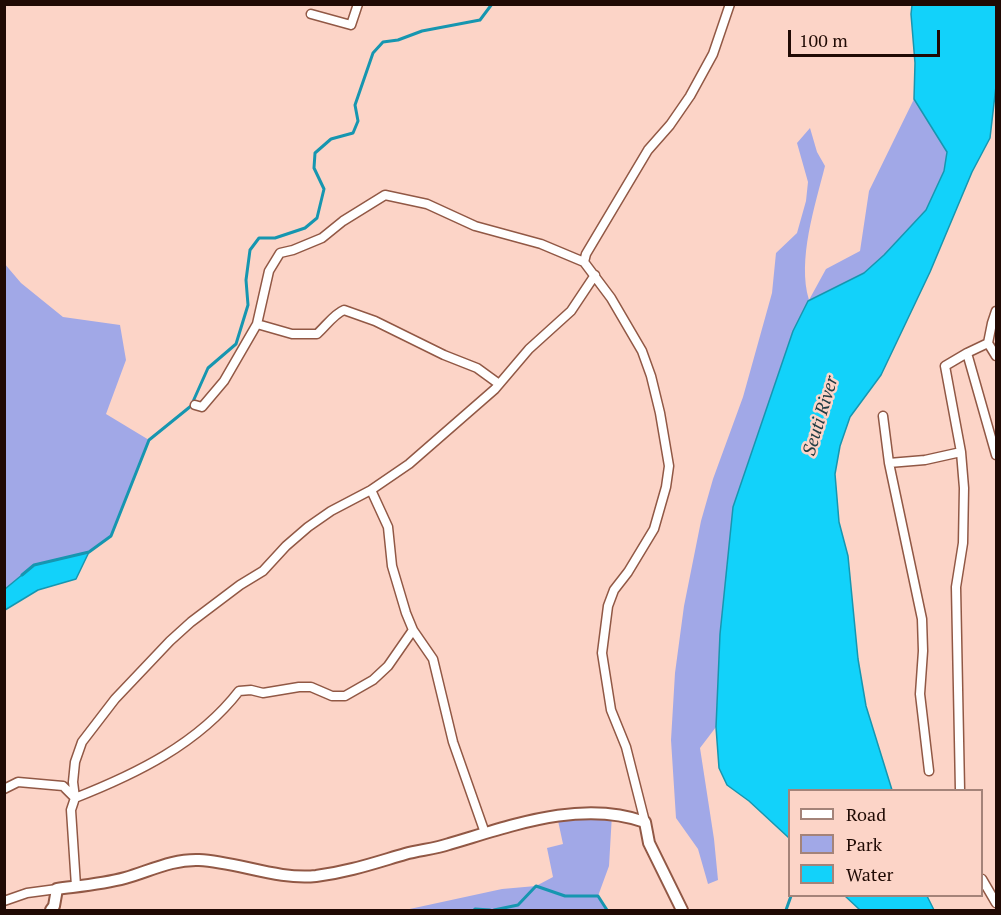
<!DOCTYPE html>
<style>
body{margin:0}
#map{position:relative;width:1001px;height:915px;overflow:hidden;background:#fcd4c7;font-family:"PT Serif",serif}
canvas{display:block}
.frame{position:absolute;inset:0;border:6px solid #200a04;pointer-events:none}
.legend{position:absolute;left:788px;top:789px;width:195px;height:108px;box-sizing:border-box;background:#fcd4c7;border:2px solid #a48379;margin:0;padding:8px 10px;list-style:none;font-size:18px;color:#200a04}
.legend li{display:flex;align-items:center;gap:12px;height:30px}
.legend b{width:30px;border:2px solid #a48379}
.scale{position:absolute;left:788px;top:30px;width:152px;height:27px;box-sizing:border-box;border:3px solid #200a04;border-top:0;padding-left:8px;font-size:18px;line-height:21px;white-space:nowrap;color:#200a04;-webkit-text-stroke:4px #fcd4c7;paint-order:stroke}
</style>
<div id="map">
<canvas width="1001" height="915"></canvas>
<div class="frame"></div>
<ul class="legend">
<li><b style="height:8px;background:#fff"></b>Road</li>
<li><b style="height:16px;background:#a1a8e7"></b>Park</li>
<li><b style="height:16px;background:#12d2fa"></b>Water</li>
</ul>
<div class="scale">100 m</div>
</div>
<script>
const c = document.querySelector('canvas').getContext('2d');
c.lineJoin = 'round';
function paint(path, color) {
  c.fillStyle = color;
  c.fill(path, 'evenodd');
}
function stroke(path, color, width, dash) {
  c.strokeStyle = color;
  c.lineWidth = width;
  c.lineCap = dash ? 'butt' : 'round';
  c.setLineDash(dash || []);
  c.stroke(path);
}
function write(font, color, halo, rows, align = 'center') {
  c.font = font + ' "PT Serif",serif';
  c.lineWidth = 5;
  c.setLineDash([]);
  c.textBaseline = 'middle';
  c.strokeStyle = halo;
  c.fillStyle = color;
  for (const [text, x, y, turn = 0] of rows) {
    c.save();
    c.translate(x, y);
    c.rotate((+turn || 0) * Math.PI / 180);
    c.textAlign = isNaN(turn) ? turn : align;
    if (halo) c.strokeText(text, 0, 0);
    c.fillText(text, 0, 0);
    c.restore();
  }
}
paint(new Path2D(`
 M 914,99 L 947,152 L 944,171 L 926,210 L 884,255 L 864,273 L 808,301 L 793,331 L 733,507 L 720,634 L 716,727 L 700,748 L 714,839 L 718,880 L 708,884 L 698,849 L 676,818 L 671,740 L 675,673 L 684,606 L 701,521 L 713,479 L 743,397 L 772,293 L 776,253 L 797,233 L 806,201 L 808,182 L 797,143 L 810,128 L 817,152 L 825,166 C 815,206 797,260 809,300 L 826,269 L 860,251 L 869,191 Z
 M 4,263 L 21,283 L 63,317 L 120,325 L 126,360 L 106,414 L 149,440 L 111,536 L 87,553 L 34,565 L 5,589 Z
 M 612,814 L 609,866 L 598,896 L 607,910 L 405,910 L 502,889 L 536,886 L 553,877 L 547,848 L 563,844 L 557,816 Z`), '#a1a8e7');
const water = new Path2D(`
 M 912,5 L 996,5 L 996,86 L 990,138 L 972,172 L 930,272 L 881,375 L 850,417 L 840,446 L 835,474 L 839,522 L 848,556 L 858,659 L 866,706 L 892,790 L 790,790 L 789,838 L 749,801 L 727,785 L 719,768 L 716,727 L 720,634 L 733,507 L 793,331 L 808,301 L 864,273 L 884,255 L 926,210 L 944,171 L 947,152 L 914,99 L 915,63 L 911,14 Z
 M 89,552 L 76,579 L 38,590 L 5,610 L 5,589 L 34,565 Z
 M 845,896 L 927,896 L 934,910 L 860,910 Z`);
paint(water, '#12d2fa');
stroke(water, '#1696b0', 1.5);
stroke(new Path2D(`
 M 22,575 L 34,565 L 89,552 L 111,536 L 149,440 L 191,406 L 208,368 L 236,344 L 248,305 L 246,280 L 250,250 L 259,238 L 275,238 L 305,228 L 317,218 L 324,189 L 314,168 L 315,153 L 331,139 L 353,133 L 358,121 L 355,105 L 373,53 L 383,42 L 398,40 L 422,31 L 480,20 L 492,4
 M 474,910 L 475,909 L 490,910
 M 494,910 L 518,905 L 536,886 L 565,896 L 598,896 L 607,910
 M 786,910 L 791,896`), '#1696b0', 3);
const minor = new Path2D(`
 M 311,14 L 351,25 L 358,4
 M 996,311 L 992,323 L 988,343 L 996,356
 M 257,324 L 292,334 L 317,334 C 326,326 334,314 344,310 L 375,321 L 444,355 L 477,368 L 499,384
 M 988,343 L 967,353 L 996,455
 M 195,405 L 202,407 L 224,381 L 257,324 L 269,271 L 280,253 L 293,250 L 322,238 L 343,221 L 385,195 L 427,204 L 475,226 L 541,244 L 584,262
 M 883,416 L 889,463 L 922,619 L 923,651 L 920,694 L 929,771
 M 889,463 L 925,460 L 961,452
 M 371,490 L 388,527 L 392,566 L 406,613 L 413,630 L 433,659 L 453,742 L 485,833
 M 4,789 L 18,782 L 63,786 L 74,797
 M 960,790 L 956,587 L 963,543 L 964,488 L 961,452 L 945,366 L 967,353
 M 75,798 C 136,774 198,744 239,691 L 251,690 L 263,693 L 299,687 L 311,687 L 332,696 L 345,696 L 373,680 L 388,666 L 413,630
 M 645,822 L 626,747 L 611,710 L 602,653 L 608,606 L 614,590 L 628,572 L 654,529 L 666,487 L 669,466 L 660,413 L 651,376 L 642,351 L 611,298 L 584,262 L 586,254 L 648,150 L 670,125 L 690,96 L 713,54 L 730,4
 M 982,879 L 996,903
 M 76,886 L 71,810 L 75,798 L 73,782 L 75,762 L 82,742 L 115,699 L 170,641 L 191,622 L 240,585 L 263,571 L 286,546 L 308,527 L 331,511 L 371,490 L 409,464 L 495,389 L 529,349 L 571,311 L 595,275
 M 4,901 L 27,893 L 57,889`);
const tertiary = new Path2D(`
 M 51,910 L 54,906 L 57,889 C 79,886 103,884 125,878 C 150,871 172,859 199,860 C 238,862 277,880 316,876 C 348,872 374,863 405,854 C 419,850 435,849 449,844 C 511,826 581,799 645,822 L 649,843 L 682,910`);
stroke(minor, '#915845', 11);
stroke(tertiary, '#915845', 14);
stroke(minor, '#fff', 8);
stroke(tertiary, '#fff', 10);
write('italic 18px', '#233d44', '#fcd4c7', [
 ["Seuti River",821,416,-73]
]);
</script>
